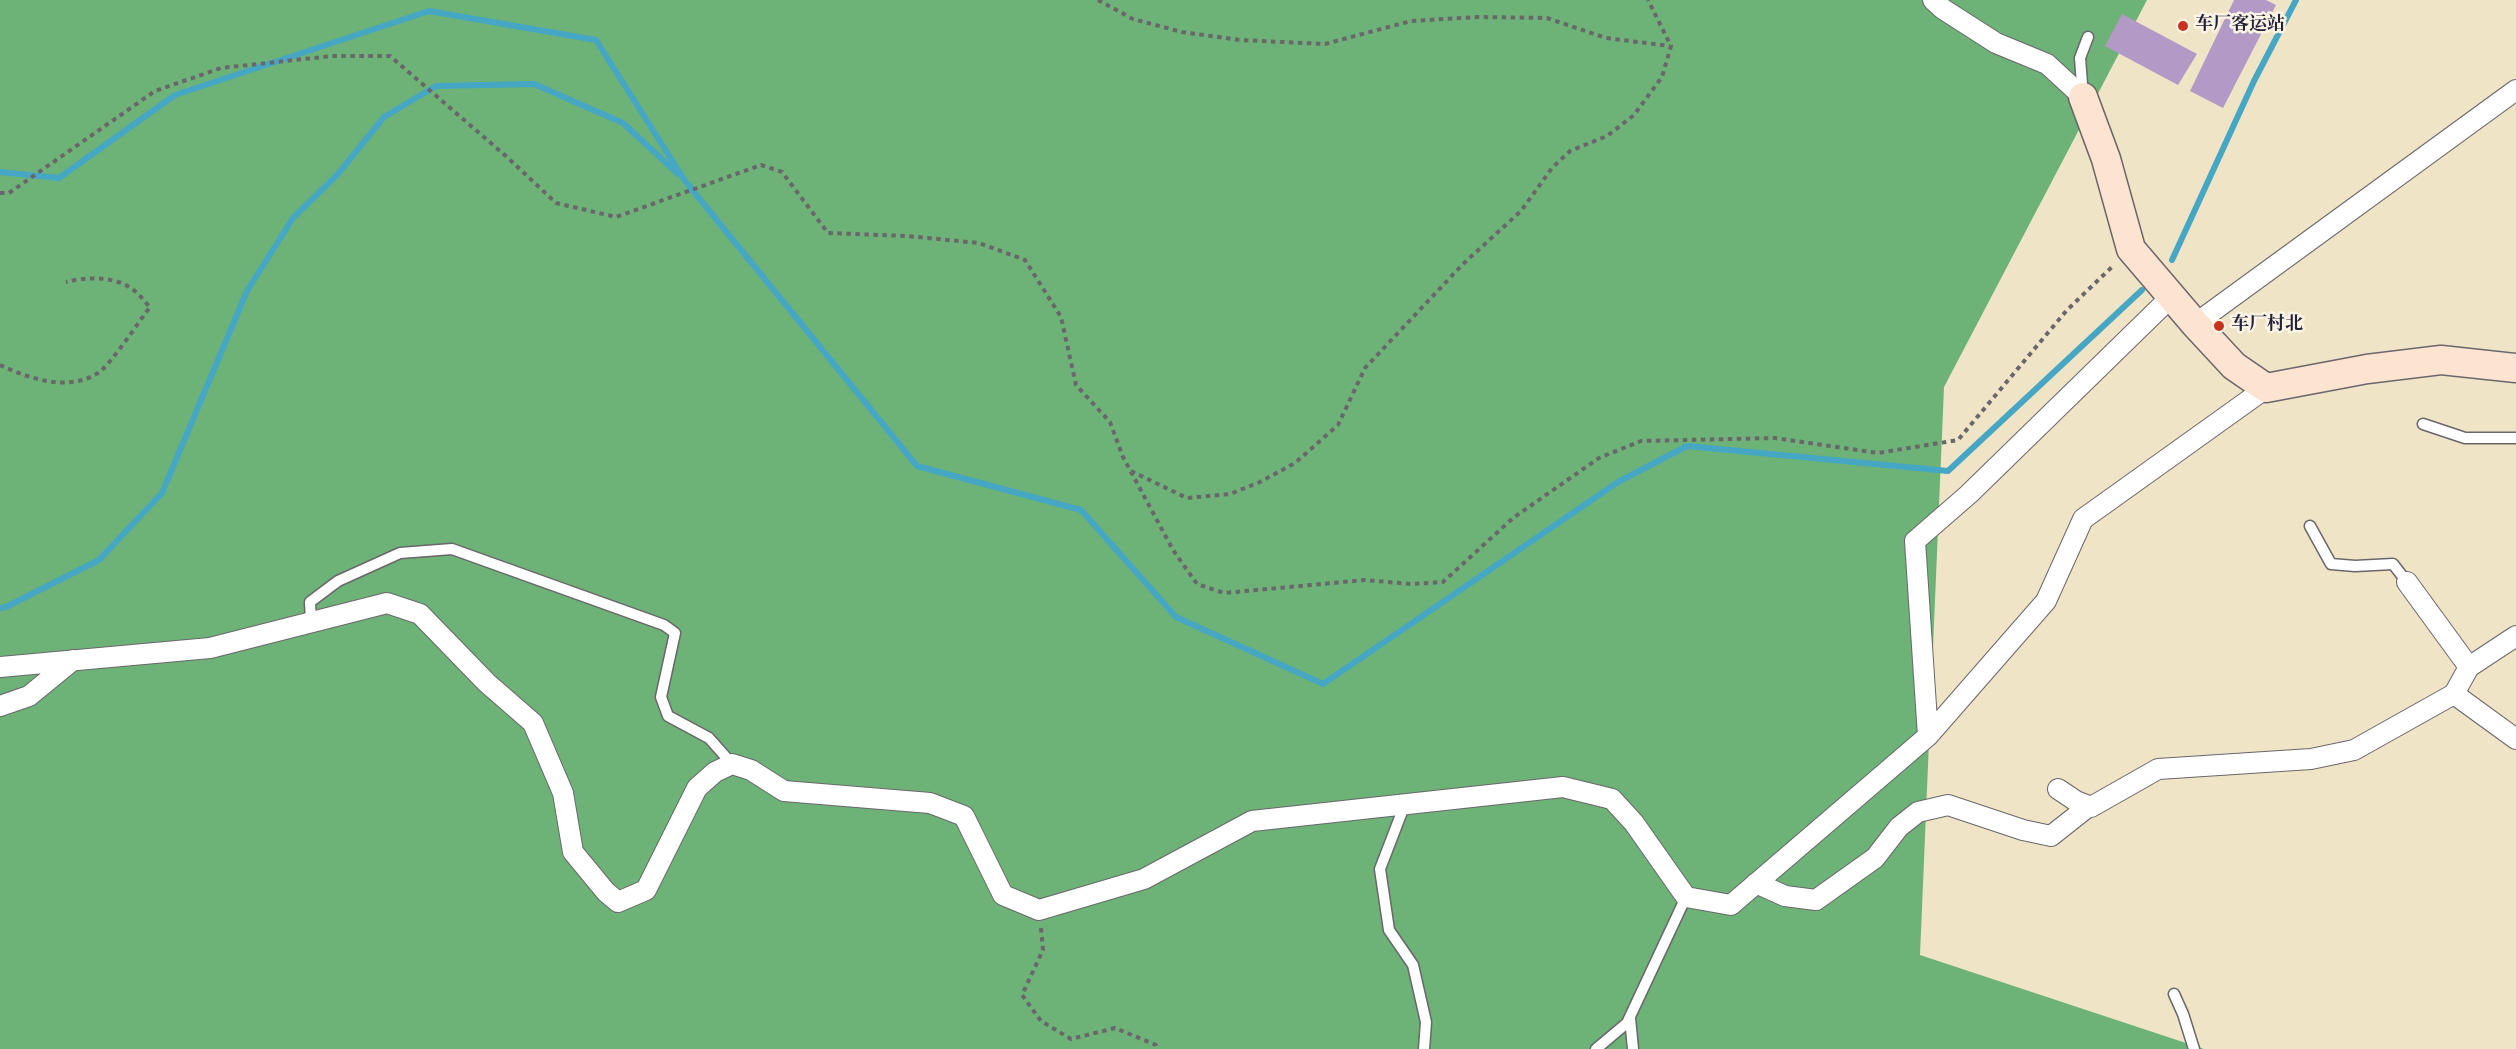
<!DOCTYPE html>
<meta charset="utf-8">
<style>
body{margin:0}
canvas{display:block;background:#efe4c6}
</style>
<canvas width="2516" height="1049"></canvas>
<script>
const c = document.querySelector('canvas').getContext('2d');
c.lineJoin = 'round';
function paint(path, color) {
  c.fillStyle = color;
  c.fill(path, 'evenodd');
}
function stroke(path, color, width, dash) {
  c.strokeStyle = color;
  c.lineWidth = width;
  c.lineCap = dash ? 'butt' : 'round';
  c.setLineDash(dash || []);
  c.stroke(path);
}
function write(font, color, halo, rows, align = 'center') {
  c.font = font + ' Vollkorn,"Noto Serif SC",serif';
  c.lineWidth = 5;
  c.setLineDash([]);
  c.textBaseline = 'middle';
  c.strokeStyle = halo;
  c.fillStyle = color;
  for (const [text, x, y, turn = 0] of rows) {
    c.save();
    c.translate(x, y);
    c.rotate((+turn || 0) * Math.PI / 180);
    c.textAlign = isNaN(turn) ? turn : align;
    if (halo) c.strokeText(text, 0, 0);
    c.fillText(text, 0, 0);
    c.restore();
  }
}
paint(new Path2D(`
 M 0,0 L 2147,0 L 1944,387 L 1920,955 L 2204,1049 L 0,1049 Z`), '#6db277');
stroke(new Path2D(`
 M 0,172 L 59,178 L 175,95 L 429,11 L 596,40 L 685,181 L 917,466 L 1081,510 L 1176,617 L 1323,684 L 1618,482 L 1687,446 L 1948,471 L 2142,290
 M 2172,260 L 2254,81 L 2296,0
 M 0,608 L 6,607 L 99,560 L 162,493 L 247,291 L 293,218 L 338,174 L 384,117 L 436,86 L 534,84 L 623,123 L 678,174`), '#46a7c5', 6);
paint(new Path2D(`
 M 2234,0 L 2266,0 L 2276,5 L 2223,108 L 2190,91 Z
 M 2122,14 L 2197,54 L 2178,85 L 2105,46 Z`), '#b399c6');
const lane = new Path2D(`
 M 2083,97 L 2080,58 L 2088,37
 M 2423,424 L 2465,438 L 2516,438
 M 2310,526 L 2331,564 L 2355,566 L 2393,564 L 2407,582
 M 311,622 L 310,602 L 338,581 L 400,553 L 452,549 L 664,625 L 675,633 L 661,697 L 668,716 L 709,738 L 732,764
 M 1405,804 L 1380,869 L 1389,930 L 1413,965 L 1426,1022 L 1424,1049
 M 2174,994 L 2183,1014 L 2194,1049
 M 1630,1018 L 1633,1049
 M 1596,1049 L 1627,1023 L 1686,897`);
const street = new Path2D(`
 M 1933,0 L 1943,9 L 1996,43 L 2047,64 L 2083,97
 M 2195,324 L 2516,90
 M 2407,582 L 2469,667
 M 0,667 L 210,648 L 387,603 L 420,614 L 487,683 L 533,723 L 563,793 L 573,852 L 606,892 L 618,902 L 646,890 L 697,788 L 715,772 L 732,764 L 751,770 L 784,791 L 930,803 L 964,816 L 1003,895 L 1039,910 L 1144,879 L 1252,821 L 1563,787 L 1612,799 L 1634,823 L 1686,897 L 1731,905 L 1928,736 L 2046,601 L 2083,519 L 2266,388
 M 2454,694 L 2516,739
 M 0,706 L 29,696 L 73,660
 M 1928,736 L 1915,541 L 1969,494 L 2171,297
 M 2058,789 L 2076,801 L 2091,807 L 2158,769 L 2311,759 L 2354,750 L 2454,694 L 2469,667 L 2516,636
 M 1756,883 L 1785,896 L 1816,900 L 1875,858 L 1899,827 L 1918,812 L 1948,805 L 2023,830 L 2051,836 L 2089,806`);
const secondary = new Path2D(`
 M 2083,97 L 2106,159 L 2131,249 L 2195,324 L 2234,366 L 2266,388 L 2367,369 L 2441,360 L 2516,368`);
stroke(lane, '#6a666c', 13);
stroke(street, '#6a666c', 22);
stroke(secondary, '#6a666c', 31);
stroke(new Path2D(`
 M 1098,0 L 1133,19 L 1182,32 L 1240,40 L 1325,44 L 1411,21 L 1478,17 L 1547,18 L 1606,38 L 1670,46
 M 0,193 L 9,193 L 155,91 L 221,68 L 332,56 L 390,56 L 507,157 L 556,203 L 616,217 L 761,165 L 782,172 L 828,233 L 907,236 L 979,243 L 1025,260 L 1061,317 L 1076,385 L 1110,422 L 1123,457 L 1173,550 L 1197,584 L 1224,593 L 1365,580 L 1411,584 L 1443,582 L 1513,518 L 1599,458 L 1641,441 L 1775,438 L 1878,453 L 1958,440 L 2067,310 L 2114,265
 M 0,365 C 30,379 68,392 98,373 C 109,367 140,320 150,307 C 144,301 137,291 129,287 C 112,276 85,277 66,282
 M 1131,471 L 1187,498 L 1230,494 L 1260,482 L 1295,463 L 1338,425 L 1365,368 L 1463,264 L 1521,211 L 1552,168 L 1570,151 L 1607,136 L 1634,115 L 1662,77 L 1671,46 L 1648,0
 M 1041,928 L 1043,950 L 1022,995 L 1041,1021 L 1071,1039 L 1115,1028 L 1156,1045 L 1157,1049`), '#6a666c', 4, [4.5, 4.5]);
stroke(lane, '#fff', 10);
stroke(street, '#fff', 20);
stroke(secondary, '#fde4d0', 28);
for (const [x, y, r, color] of [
 [2183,26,6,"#c8321e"],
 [2219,326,6,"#c8321e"]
]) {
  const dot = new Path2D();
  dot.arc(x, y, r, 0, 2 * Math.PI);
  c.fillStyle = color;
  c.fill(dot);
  stroke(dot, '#fcf5e5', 2);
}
write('bold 18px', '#22223b', '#fcf5e5', [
 ["车厂客运站",2195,26],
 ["车厂村北",2231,326]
], 'left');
</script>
